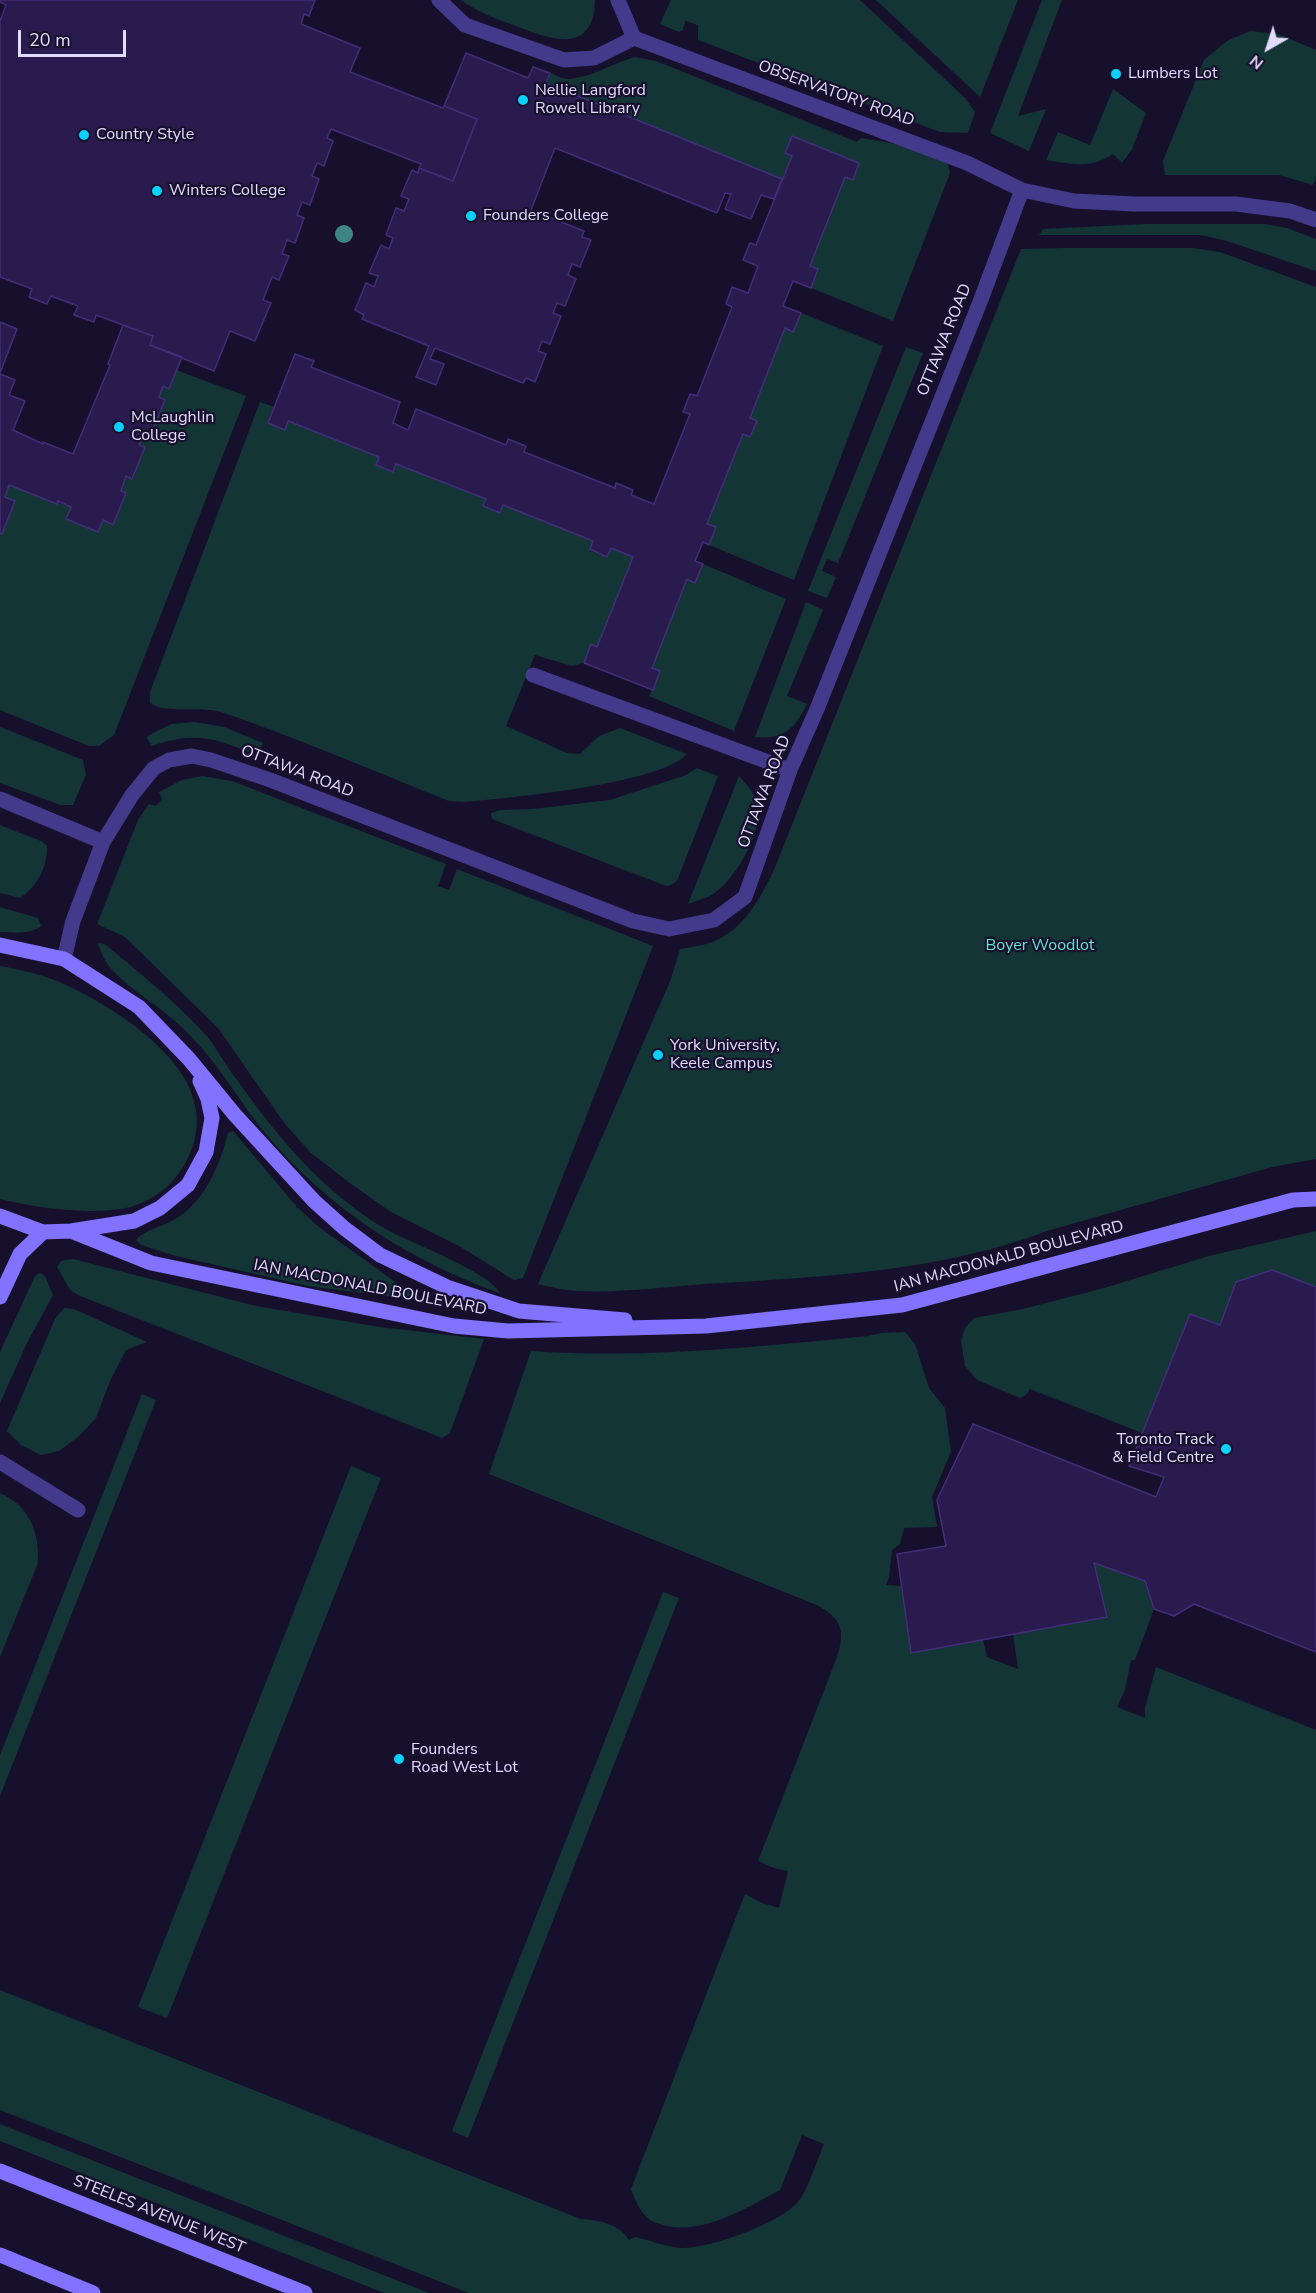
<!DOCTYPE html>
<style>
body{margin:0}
#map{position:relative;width:1316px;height:2293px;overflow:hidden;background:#17102c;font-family:"Nunito Sans",sans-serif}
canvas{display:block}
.north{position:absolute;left:1238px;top:18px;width:60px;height:60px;-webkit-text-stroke:4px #17102c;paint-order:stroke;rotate:219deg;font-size:16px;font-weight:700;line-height:24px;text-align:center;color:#e2dbff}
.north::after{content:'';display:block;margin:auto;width:21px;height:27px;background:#e2dbff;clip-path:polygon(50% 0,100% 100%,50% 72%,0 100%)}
.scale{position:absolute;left:18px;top:30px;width:108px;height:27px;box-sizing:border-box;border:3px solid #e2dbff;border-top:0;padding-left:8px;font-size:18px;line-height:21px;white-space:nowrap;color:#e2dbff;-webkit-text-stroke:4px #17102c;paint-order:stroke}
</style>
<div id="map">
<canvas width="1316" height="2293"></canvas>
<div class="north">N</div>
<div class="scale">20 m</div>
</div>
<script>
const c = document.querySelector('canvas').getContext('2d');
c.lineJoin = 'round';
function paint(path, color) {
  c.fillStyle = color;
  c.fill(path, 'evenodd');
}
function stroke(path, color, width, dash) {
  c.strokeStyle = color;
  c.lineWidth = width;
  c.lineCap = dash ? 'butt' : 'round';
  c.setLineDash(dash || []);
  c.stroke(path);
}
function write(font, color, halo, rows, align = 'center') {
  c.font = font + ' "Nunito Sans",sans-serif';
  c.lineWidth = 4.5;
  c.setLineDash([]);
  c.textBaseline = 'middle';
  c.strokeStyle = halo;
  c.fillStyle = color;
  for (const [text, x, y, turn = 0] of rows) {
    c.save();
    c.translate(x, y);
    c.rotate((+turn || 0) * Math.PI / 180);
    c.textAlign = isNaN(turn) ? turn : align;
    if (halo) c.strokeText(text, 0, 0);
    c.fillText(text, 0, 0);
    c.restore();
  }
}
paint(new Path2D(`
 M 461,0 L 595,0 C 594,55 551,40 516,26 C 496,19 478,12 461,0 Z
 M 671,0 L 860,0 L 965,98 L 975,112 L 968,133 L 940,132 L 698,40 L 698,25 L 685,21 L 683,30 L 679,32 L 660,24 Z
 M 876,0 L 1018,0 L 980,97 Z
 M 1042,0 L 1062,0 L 1018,116 L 1046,109 L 1029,151 L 990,133 Z
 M 1250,31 L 1278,34 L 1316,50 L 1316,177 L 1313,185 L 1279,175 L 1165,175 L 1163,161 L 1204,60 L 1227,41 Z
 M 635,57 L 656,61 L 857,142 L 861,138 C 890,143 922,147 948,164 L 950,173 L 893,321 L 811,288 L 818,269 L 810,266 L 845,177 L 853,179 L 859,163 L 792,136 L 785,153 L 792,156 L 782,179 L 546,83 L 550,73 C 555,75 562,79 568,79 C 591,78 613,63 635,57 Z
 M 1113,89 L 1146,113 L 1132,149 L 1122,163 L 1113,154 C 1092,169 1070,164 1046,160 L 1058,132 L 1090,145 Z
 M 1146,224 L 1265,224 L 1287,228 L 1316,239 L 1316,271 L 1227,241 L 1200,235 L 1039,235 L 1043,229 Z
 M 1062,248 L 1192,248 L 1220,252 L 1316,287 L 1316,1159 L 1272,1167 L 1047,1231 C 940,1272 820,1277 706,1284 C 664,1287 621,1293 579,1291 C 565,1291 551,1287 538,1284 L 671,979 L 680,949 C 690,947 702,946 712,942 C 744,930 760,898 774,870 L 1021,249 Z
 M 801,313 L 883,346 L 794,580 L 709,545 L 716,528 L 707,524 L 743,434 L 750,437 L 757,421 L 750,418 L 785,328 L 793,331 Z
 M 906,347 L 923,353 L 838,563 L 827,559 L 822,571 L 836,577 L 827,598 L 808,591 Z
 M 176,370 L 246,396 L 114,735 L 99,746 L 89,746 L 0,710 L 0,533 L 2,534 L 5,497 L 9,485 L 71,507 L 66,519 L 103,520 L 113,525 L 126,493 L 121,491 L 126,476 L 133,478 L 145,448 L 139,445 L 144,431 L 151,434 L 165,400 L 159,397 L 163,386 L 169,389 Z
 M 260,402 L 274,407 L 268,422 L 285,429 L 288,421 L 379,457 L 376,465 L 392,472 L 396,464 L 486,499 L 483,506 L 500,513 L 503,505 L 593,541 L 590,550 L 607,557 L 611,548 L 633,557 L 597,647 L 591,644 L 584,663 L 572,666 L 535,655 L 506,726 L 567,753 L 580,754 L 599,736 L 620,728 L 687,754 C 660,784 509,798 464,802 L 449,801 C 373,771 298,738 221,712 C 201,706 164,714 150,703 L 150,692 Z
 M 703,564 L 786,599 L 734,731 L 649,696 L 660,672 L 652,668 L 687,579 L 695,582 Z
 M 806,602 L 823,610 L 787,696 L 807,704 C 795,729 783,740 755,737 Z
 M 195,722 L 224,727 L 263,743 L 257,756 C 217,738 195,731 152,746 L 146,737 L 171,724 Z
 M 0,727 L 83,760 L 86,775 L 73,805 L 61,805 L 0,783 Z
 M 697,768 L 718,776 L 677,881 L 671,885 L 666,886 L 492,819 L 491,813 L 501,810 L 532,809 L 610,800 L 686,775 Z
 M 202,776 L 232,781 L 446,864 L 438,886 L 449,890 L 457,869 L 653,946 L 523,1278 L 514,1280 L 459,1246 L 391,1212 L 351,1184 L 310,1152 L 285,1124 L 218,1028 L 125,937 L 97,924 L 138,820 L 149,804 L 156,806 L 162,799 L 159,792 L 182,780 Z
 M 739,776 C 747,785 754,792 757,803 C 765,830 734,883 710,896 C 704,899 695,901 688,904 Z
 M 0,825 L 41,841 L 47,846 C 48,866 37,887 20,898 L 0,893 Z
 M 0,907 L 38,918 L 41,926 C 30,935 13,932 0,932 Z
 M 98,943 L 105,944 C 138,972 174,1000 203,1032 C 216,1046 225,1065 237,1080 C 270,1126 304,1169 349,1204 C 363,1215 379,1226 395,1234 C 417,1245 490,1273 500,1293 C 411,1262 326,1207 265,1133 C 242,1105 224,1073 200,1046 C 191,1036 180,1025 170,1017 C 152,1001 117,981 105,960 C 102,955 100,949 98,943 Z
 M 0,966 C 22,970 46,975 66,985 C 110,1005 182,1051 194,1101 C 200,1122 196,1143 186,1162 C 176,1181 159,1196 139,1204 C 106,1218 35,1208 0,1199 Z
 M 233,1131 L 297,1207 L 319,1227 L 416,1297 L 409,1299 L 308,1286 L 176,1256 L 141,1245 L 136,1240 C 143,1231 163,1226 174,1220 C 204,1203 220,1165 228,1133 Z
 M 1316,1231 L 1316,1287 L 1236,1282 L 1220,1325 L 1142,1433 L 1030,1389 L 1026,1395 L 1020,1398 L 977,1380 L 965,1366 L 961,1341 L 965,1328 L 974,1318 L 1023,1309 L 1104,1288 L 1209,1256 Z
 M 73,1259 L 256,1306 L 380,1327 L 484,1339 L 450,1433 L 442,1438 L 78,1295 L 70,1290 L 57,1267 L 61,1261 Z
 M 40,1273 L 45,1276 L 53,1295 L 27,1343 L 0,1403 L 0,1352 L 35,1276 Z
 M 64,1308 L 74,1309 L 147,1342 L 126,1350 L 110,1381 L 96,1418 L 79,1436 L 59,1451 L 41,1455 L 21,1445 L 7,1431 L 55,1319 Z
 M 905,1332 L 915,1344 L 929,1388 L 945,1408 L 951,1452 L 932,1497 L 937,1527 L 904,1528 L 900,1544 L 892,1550 L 889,1578 L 886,1585 L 902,1586 L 983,1640 L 987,1657 L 1018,1669 L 1013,1634 L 1107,1617 L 1094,1563 L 1145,1581 L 1154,1609 L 1135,1660 L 1131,1660 L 1125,1690 L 1117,1707 L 1145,1718 L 1145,1708 L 1156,1667 L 1316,1730 L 1316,2293 L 469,2293 L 0,2110 L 0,1990 L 581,2219 C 598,2220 620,2224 629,2240 L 635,2237 C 649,2240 666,2247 680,2248 C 709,2249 778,2224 798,2202 C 807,2192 818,2158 824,2144 L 802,2135 L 780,2190 C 746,2208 702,2236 663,2225 C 659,2223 653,2223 650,2220 C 640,2213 635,2199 631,2189 L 745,1894 L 762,1903 L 779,1908 L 788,1871 L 774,1868 L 758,1861 L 837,1657 C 847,1628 839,1615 812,1603 L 489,1474 L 531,1351 C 644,1359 756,1347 868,1336 L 881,1333 Z
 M 142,1394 L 156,1400 L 0,1796 L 0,1755 Z
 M 351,1466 L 381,1478 L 167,2018 L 138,2007 Z
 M 0,1493 C 31,1507 39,1532 38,1563 L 0,1657 Z
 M 663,1592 L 679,1598 L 468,2138 L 452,2131 Z
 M 0,2124 L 429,2293 L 384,2293 L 0,2141 Z`), '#133536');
const building = new Path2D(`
 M 0,0 L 315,0 L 309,16 L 304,14 L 301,24 L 360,48 L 350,72 L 443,108 L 444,106 L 477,119 L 453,181 L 419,168 L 421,164 L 331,129 L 327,138 L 333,141 L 324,166 L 317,163 L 312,176 L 319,179 L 310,205 L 302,202 L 297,215 L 304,218 L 295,243 L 287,240 L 282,254 L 289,256 L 279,280 L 272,277 L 263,300 L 271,303 L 255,341 L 230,331 L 214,371 L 150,345 L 153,336 L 96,315 L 94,322 L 74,315 L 78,306 L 51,296 L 47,304 L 29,297 L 32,289 L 0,277 L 0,21 L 6,5 L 0,2 Z
 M 466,53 L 528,78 L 533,67 L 550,73 L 546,83 L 782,179 L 774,199 L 761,195 L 751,219 L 725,209 L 731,194 L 725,193 L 717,213 L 555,148 L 531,210 L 584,231 L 582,237 L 591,240 L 580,267 L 572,264 L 568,275 L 576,279 L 565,306 L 557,303 L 553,313 L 561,316 L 550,344 L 542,341 L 538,351 L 546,354 L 535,382 L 526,378 L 523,383 L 435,348 L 430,359 L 444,364 L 436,385 L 416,377 L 429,346 L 362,319 L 364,315 L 355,310 L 366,283 L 374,287 L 378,276 L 369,273 L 381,245 L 389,249 L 393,238 L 386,235 L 396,208 L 404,211 L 409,199 L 401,196 L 412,170 L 418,173 L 419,168 L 453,181 L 477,119 L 444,106 Z
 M 792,136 L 859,163 L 853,180 L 845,177 L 810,266 L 818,269 L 811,288 L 793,281 L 783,306 L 801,313 L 793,332 L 785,328 L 750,418 L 757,421 L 750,437 L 743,434 L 707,524 L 716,527 L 709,545 L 703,542 L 695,561 L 703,564 L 695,583 L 687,579 L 652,668 L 660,671 L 653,690 L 584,663 L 591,644 L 597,647 L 633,557 L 611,548 L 607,557 L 590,549 L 593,541 L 503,505 L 500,513 L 483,506 L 486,499 L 396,464 L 393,472 L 376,465 L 379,457 L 288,421 L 285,430 L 268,423 L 295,354 L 314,361 L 311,367 L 400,402 L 393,423 L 408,430 L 416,409 L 506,445 L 508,439 L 526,446 L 524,452 L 615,488 L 616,483 L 633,490 L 631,495 L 654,504 L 690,414 L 683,412 L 690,394 L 697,396 L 732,307 L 726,304 L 732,287 L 748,293 L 758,266 L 743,260 L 750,243 L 756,245 L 792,156 L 785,153 Z
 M 0,322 L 17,329 L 0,373 Z
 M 123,325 L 153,336 L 150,345 L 182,357 L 169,389 L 163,386 L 159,397 L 165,400 L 151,434 L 144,431 L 139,445 L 145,447 L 132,479 L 126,476 L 121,491 L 126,493 L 113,525 L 103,520 L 98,532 L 66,519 L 71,507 L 58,501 L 57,504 L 9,485 L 5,497 L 15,501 L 2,534 L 0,533 L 0,374 L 15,380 L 9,395 L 25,401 L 13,430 L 43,444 L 43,442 L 73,454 L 110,365 L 108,364 Z
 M 1272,1270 L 1316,1287 L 1316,1652 L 1194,1604 L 1174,1616 L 1154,1609 L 1145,1581 L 1094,1563 L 1107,1617 L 911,1653 L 897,1554 L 946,1546 L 937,1500 L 973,1424 L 1156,1497 L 1164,1477 L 1129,1466 L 1190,1314 L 1220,1325 L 1236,1282 Z`);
paint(building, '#2a1b4e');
stroke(building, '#422d7a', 1.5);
stroke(new Path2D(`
 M 439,0 L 465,25 L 564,60 L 594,58 L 634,38 L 967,163 L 1022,190 L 1074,201 L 1134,204 L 1236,204 L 1290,211 L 1316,220
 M 618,0 L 634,38
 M 533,675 L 790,770
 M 0,799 L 103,842
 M 64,959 L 73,921 L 103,842 L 132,795 L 154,768 L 169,760 L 192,756 L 211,760 L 273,781 L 633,921 L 669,929 L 714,920 L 745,897 L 790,770 L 817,709 L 980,302 L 1022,190
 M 0,1462 L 78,1510`), '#443a8c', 15);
stroke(new Path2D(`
 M 0,945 L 64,959 L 139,1007 L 189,1059 L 235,1115 L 314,1201 L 344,1228 L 380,1255 L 447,1287 L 519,1311 L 625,1320
 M 0,1216 L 43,1232 L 71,1231 L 134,1221 L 160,1208 L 188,1185 L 206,1152 L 212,1118 L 208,1099 L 200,1081
 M 71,1231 L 151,1263 L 454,1326 L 508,1331 L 706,1326 L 902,1305 L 1293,1200 L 1316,1199
 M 0,1297 L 20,1254 L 43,1232
 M 0,2171 L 305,2293
 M 0,2255 L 93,2293`), '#8172ff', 15);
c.fillStyle = '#408586';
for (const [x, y] of [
 [344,234]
]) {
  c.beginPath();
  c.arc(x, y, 9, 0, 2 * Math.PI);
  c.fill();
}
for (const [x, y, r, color] of [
 [1116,74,6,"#07d2ff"],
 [523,100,6,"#07d2ff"],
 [84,135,6,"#07d2ff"],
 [157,191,6,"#07d2ff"],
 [471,216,6,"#07d2ff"],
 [119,427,6,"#07d2ff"],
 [658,1055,6,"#07d2ff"],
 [1226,1449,6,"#07d2ff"],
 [399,1759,6,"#07d2ff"]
]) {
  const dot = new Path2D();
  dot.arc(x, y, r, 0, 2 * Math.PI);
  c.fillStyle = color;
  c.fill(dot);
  stroke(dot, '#17102c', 2);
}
write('16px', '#e2dbff', '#17102c', [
 ["Lumbers Lot",1128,74],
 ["Nellie Langford",535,91],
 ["Rowell Library",535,109],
 ["Country Style",96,135],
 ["Winters College",169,191],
 ["Founders College",483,216],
 ["McLaughlin",131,418],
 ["College",131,436],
 ["York University,",670,1046],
 ["Keele Campus",670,1064],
 ["Toronto Track",1214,1440,"right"],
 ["& Field Centre",1214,1458,"right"],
 ["Founders",411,1750],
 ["Road West Lot",411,1768]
], 'left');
write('16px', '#e2dbff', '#17102c', [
 ["OBSERVATORY ROAD",836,94,20],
 ["OTTAWA ROAD",945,340,-68],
 ["OTTAWA ROAD",297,772,21],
 ["OTTAWA ROAD",765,792,-69],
 ["IAN MACDONALD BOULEVARD",1009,1257,-15],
 ["IAN MACDONALD BOULEVARD",370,1288,11],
 ["STEELES AVENUE WEST",159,2215,22]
]);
write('16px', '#61e5cf', '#17102c', [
 ["Boyer Woodlot",1040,946]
]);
</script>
